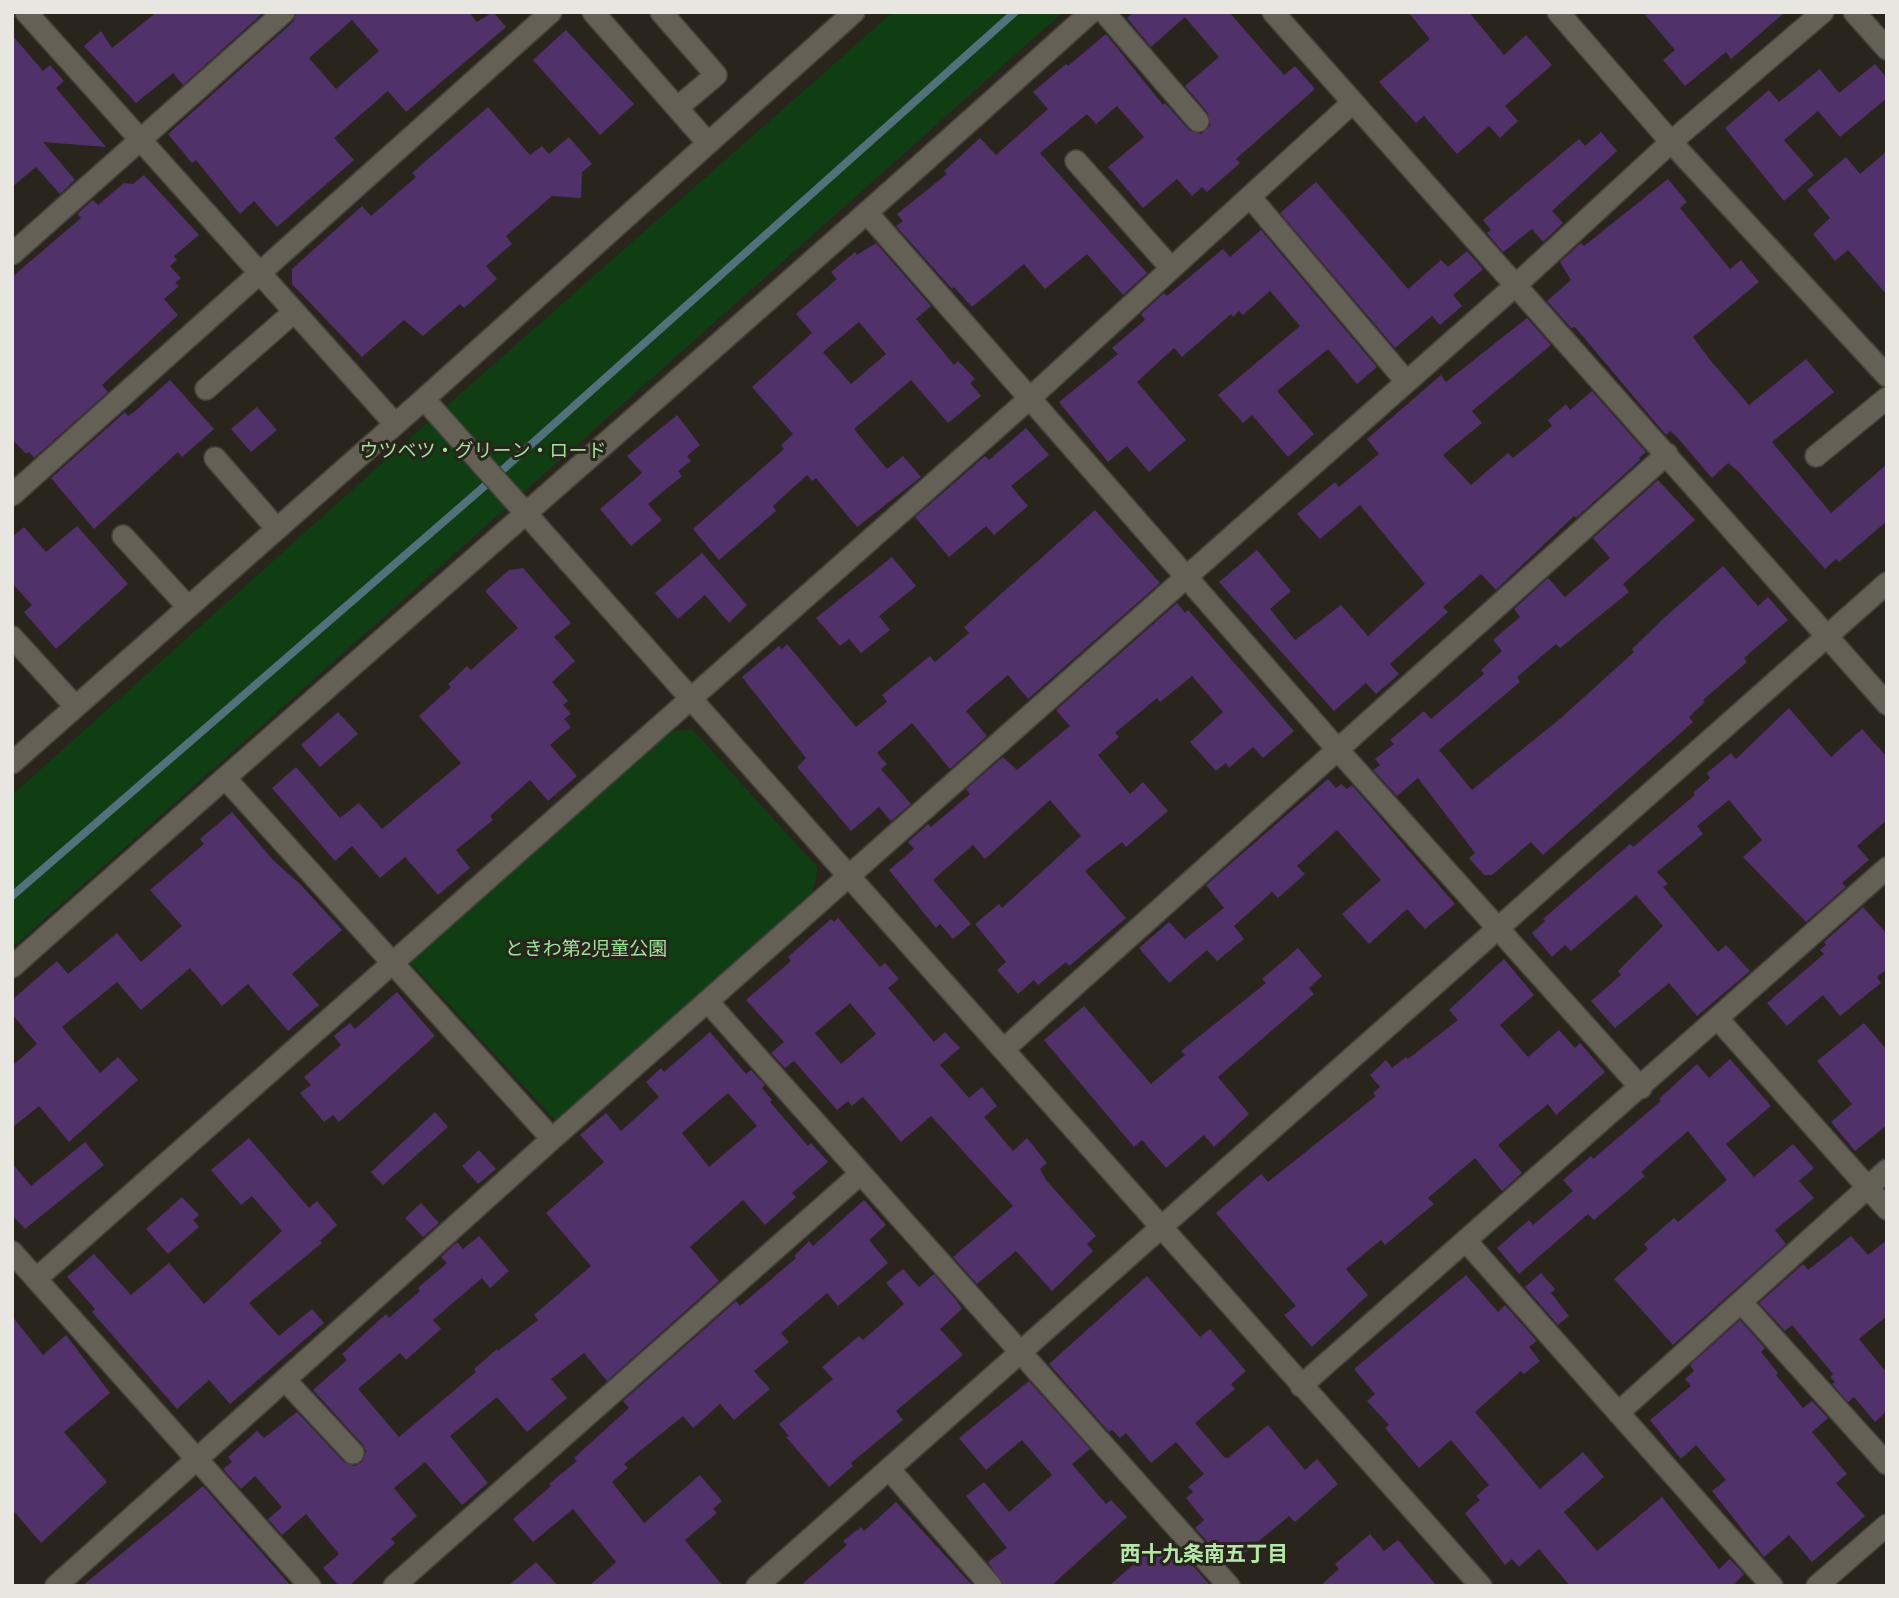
<!DOCTYPE html>
<meta charset="utf-8">
<style>
body{margin:0}
#map{position:relative;width:1899px;height:1598px;overflow:hidden;background:#29251d;font-family:Helvetica,sans-serif}
canvas{display:block}
.frame{position:absolute;inset:0;border:14px solid #e8e6e0;pointer-events:none}
</style>
<div id="map">
<canvas width="1899" height="1598"></canvas>
<div class="frame"></div>
</div>
<script>
const c = document.querySelector('canvas').getContext('2d');
c.lineJoin = 'round';
function paint(path, color) {
  c.fillStyle = color;
  c.fill(path, 'evenodd');
}
function stroke(path, color, width, dash) {
  c.strokeStyle = color;
  c.lineWidth = width;
  c.lineCap = dash ? 'butt' : 'round';
  c.setLineDash(dash || []);
  c.stroke(path);
}
function write(font, color, halo, rows, align = 'center') {
  c.font = font + ' Helvetica,"Noto Sans JP",sans-serif';
  c.lineWidth = 6;
  c.setLineDash([]);
  c.textBaseline = 'middle';
  c.strokeStyle = halo;
  c.fillStyle = color;
  for (const [text, x, y, turn = 0] of rows) {
    c.save();
    c.translate(x, y);
    c.rotate((+turn || 0) * Math.PI / 180);
    c.textAlign = isNaN(turn) ? turn : align;
    if (halo) c.strokeText(text, 0, 0);
    c.fillText(text, 0, 0);
    c.restore();
  }
}
paint(new Path2D(`
 M 893,12 L 1063,12 L 12,948 L 12,795 L 417,432 Z
 M 692,729 L 818,868 L 812,894 L 557,1122 L 408,960 L 673,731 Z`), '#0e3e11');
stroke(new Path2D(`
 M 12,896 L 479,491 L 1015,12`), '#51717c', 8);
paint(new Path2D(`
 M 157,12 L 264,12 L 183,85 L 173,73 L 136,103 L 84,46 L 101,31 L 112,48 Z
 M 297,12 L 469,12 L 477,22 L 493,12 L 506,27 L 406,112 L 388,91 L 334,138 L 354,160 L 277,227 L 254,201 L 240,214 L 196,160 L 192,163 L 168,134 L 293,22 ZM 352,20 L 379,51 L 336,89 L 309,58 Z
 M 1134,12 L 1229,12 L 1284,75 L 1295,66 L 1315,89 L 1236,159 L 1240,163 L 1207,192 L 1202,187 L 1192,196 L 1177,179 L 1143,208 L 1108,167 L 1144,137 L 1117,106 L 1096,124 L 1087,114 L 1040,153 L 1147,273 L 1123,295 L 1087,254 L 1045,289 L 1024,264 L 972,307 L 954,287 L 952,289 L 896,226 L 903,221 L 897,214 L 947,174 L 944,171 L 980,138 L 996,155 L 1048,109 L 1033,92 L 1066,64 L 1068,66 L 1106,34 L 1163,105 L 1165,103 L 1189,130 L 1201,134 L 1210,126 L 1208,113 L 1185,86 L 1219,57 L 1185,17 L 1151,47 L 1127,18 Z
 M 1408,12 L 1469,12 L 1504,55 L 1526,35 L 1552,65 L 1505,106 L 1518,121 L 1500,138 L 1489,126 L 1457,154 L 1424,116 L 1416,123 L 1379,82 L 1430,39 Z
 M 1643,12 L 1785,12 L 1731,59 L 1726,52 L 1685,86 L 1663,60 L 1675,50 Z
 M 566,30 L 634,104 L 600,135 L 533,60 Z
 M 12,35 L 43,71 L 50,65 L 64,81 L 56,88 L 106,147 L 43,142 L 75,180 L 60,194 L 36,167 L 12,187 Z
 M 1875,64 L 1887,78 L 1887,98 L 1840,137 L 1818,111 L 1784,140 L 1814,175 L 1784,201 L 1725,128 L 1769,90 L 1779,102 L 1820,69 L 1839,93 Z
 M 488,107 L 530,155 L 542,146 L 549,154 L 569,137 L 592,164 L 582,172 L 581,198 L 552,196 L 506,236 L 512,244 L 486,266 L 497,279 L 464,308 L 460,304 L 423,336 L 404,320 L 362,357 L 292,284 L 292,269 L 362,206 L 371,216 L 416,177 L 412,173 Z
 M 1601,132 L 1617,151 L 1552,211 L 1563,223 L 1543,242 L 1532,229 L 1503,252 L 1487,233 L 1491,230 L 1483,220 L 1579,139 L 1585,146 Z
 M 1887,151 L 1887,295 L 1848,250 L 1835,261 L 1813,234 L 1830,218 L 1807,190 L 1846,157 L 1860,174 Z
 M 144,175 L 199,235 L 174,256 L 177,260 L 170,266 L 181,278 L 175,283 L 179,286 L 164,299 L 178,315 L 102,385 L 108,392 L 34,458 L 29,452 L 26,454 L 12,439 L 12,277 L 81,218 L 77,214 L 93,200 L 98,205 L 124,183 L 133,184 Z
 M 1668,179 L 1687,202 L 1680,208 L 1730,269 L 1741,260 L 1759,282 L 1693,337 L 1710,360 L 1749,405 L 1806,359 L 1834,392 L 1772,442 L 1831,513 L 1887,464 L 1887,521 L 1839,562 L 1836,559 L 1825,569 L 1738,471 L 1728,463 L 1712,478 L 1677,437 L 1670,431 L 1666,435 L 1575,327 L 1571,328 L 1547,301 L 1571,280 L 1560,262 L 1581,243 L 1584,246 Z
 M 1316,182 L 1408,289 L 1441,260 L 1448,267 L 1467,251 L 1483,269 L 1453,295 L 1462,306 L 1440,325 L 1432,316 L 1395,348 L 1280,213 Z
 M 1261,230 L 1377,367 L 1357,384 L 1328,349 L 1277,391 L 1314,434 L 1288,457 L 1252,415 L 1243,423 L 1218,395 L 1300,326 L 1270,291 L 1243,315 L 1239,311 L 1233,317 L 1231,314 L 1182,357 L 1174,348 L 1137,382 L 1186,440 L 1149,472 L 1127,446 L 1108,462 L 1059,402 L 1118,354 L 1112,348 L 1145,320 L 1141,314 L 1164,293 L 1167,296 L 1223,249 L 1230,257 Z
 M 876,243 L 931,306 L 916,319 L 954,365 L 958,361 L 975,379 L 970,383 L 981,396 L 948,423 L 911,380 L 854,429 L 887,469 L 903,456 L 921,477 L 857,527 L 816,478 L 812,481 L 807,475 L 773,506 L 776,511 L 719,560 L 693,529 L 784,449 L 781,445 L 793,434 L 752,387 L 812,333 L 796,314 L 837,279 L 831,272 L 855,252 L 857,255 ZM 859,322 L 886,354 L 851,384 L 823,352 Z
 M 1527,318 L 1551,345 L 1472,411 L 1482,423 L 1443,455 L 1471,485 L 1508,453 L 1513,458 L 1552,426 L 1548,420 L 1566,404 L 1570,410 L 1592,391 L 1646,452 L 1639,458 L 1640,460 L 1576,518 L 1574,516 L 1496,590 L 1481,574 L 1443,607 L 1448,612 L 1390,664 L 1399,674 L 1376,694 L 1366,683 L 1334,711 L 1219,582 L 1257,550 L 1291,591 L 1270,609 L 1295,640 L 1341,605 L 1368,636 L 1425,584 L 1360,505 L 1320,539 L 1297,514 L 1335,482 L 1339,487 L 1379,454 L 1367,439 L 1441,375 L 1446,382 Z
 M 170,380 L 214,429 L 182,457 L 178,452 L 94,529 L 51,478 L 125,412 L 128,416 L 134,412 Z
 M 257,407 L 277,430 L 251,452 L 231,429 Z
 M 677,415 L 700,445 L 687,456 L 691,461 L 678,471 L 682,476 L 648,504 L 662,520 L 631,546 L 600,509 L 642,473 L 627,456 Z
 M 1026,428 L 1049,455 L 1011,486 L 1028,506 L 994,535 L 986,526 L 949,557 L 915,517 L 985,456 L 989,460 Z
 M 1658,480 L 1695,520 L 1623,584 L 1629,592 L 1560,648 L 1556,644 L 1517,677 L 1520,682 L 1439,750 L 1472,790 L 1561,718 L 1634,652 L 1632,649 L 1664,618 L 1723,566 L 1758,606 L 1768,597 L 1788,620 L 1744,658 L 1747,662 L 1703,700 L 1705,702 L 1689,717 L 1693,722 L 1543,855 L 1531,842 L 1492,875 L 1484,875 L 1469,858 L 1475,853 L 1418,778 L 1397,796 L 1373,770 L 1380,765 L 1375,759 L 1394,744 L 1390,740 L 1424,711 L 1431,719 L 1484,674 L 1481,670 L 1502,651 L 1493,640 L 1520,617 L 1514,609 L 1548,578 L 1565,597 L 1610,558 L 1593,538 Z
 M 1095,510 L 1160,583 L 1028,699 L 1008,675 L 966,711 L 987,736 L 950,769 L 912,723 L 877,753 L 887,764 L 881,769 L 911,804 L 891,821 L 879,807 L 851,831 L 797,767 L 806,758 L 742,677 L 779,646 L 782,649 L 787,644 L 856,727 L 887,702 L 882,695 L 930,656 L 935,662 L 969,633 L 964,627 Z
 M 77,526 L 128,584 L 56,649 L 24,612 L 32,605 L 12,583 L 12,537 L 24,527 L 46,552 Z
 M 702,553 L 747,605 L 729,623 L 705,595 L 678,619 L 655,593 Z
 M 892,557 L 916,586 L 879,616 L 890,630 L 861,653 L 849,639 L 840,646 L 816,618 Z
 M 523,568 L 571,623 L 554,637 L 575,661 L 552,682 L 568,701 L 563,705 L 571,714 L 564,719 L 571,727 L 550,745 L 577,776 L 548,801 L 530,780 L 490,816 L 493,820 L 456,850 L 470,868 L 438,895 L 405,857 L 380,878 L 352,846 L 335,861 L 272,788 L 296,767 L 340,818 L 359,803 L 382,829 L 461,763 L 419,716 L 451,687 L 448,684 L 467,666 L 471,670 L 518,628 L 485,591 L 509,570 Z
 M 1177,603 L 1185,613 L 1188,610 L 1294,731 L 1263,758 L 1253,747 L 1229,768 L 1226,763 L 1216,771 L 1190,742 L 1223,712 L 1192,676 L 1160,702 L 1157,698 L 1115,733 L 1119,737 L 1098,755 L 1130,794 L 1143,782 L 1168,811 L 1126,847 L 1122,842 L 1085,871 L 1126,918 L 1069,966 L 1066,962 L 1038,985 L 1034,980 L 1018,994 L 997,970 L 1006,962 L 975,924 L 999,904 L 1002,908 L 1081,836 L 1050,800 L 985,859 L 973,845 L 933,880 L 971,924 L 953,939 L 940,924 L 936,928 L 889,870 L 914,849 L 908,842 L 928,824 L 931,827 L 970,794 L 966,789 L 1003,757 L 1017,770 L 1070,726 L 1056,710 Z
 M 1789,708 L 1831,757 L 1862,729 L 1887,757 L 1887,820 L 1857,846 L 1869,860 L 1842,883 L 1846,887 L 1806,922 L 1743,857 L 1762,840 L 1729,800 L 1697,826 L 1703,834 L 1657,872 L 1668,884 L 1663,887 L 1718,952 L 1726,945 L 1750,971 L 1697,1016 L 1669,983 L 1615,1028 L 1591,1001 L 1621,975 L 1618,971 L 1663,926 L 1636,895 L 1571,951 L 1565,945 L 1552,957 L 1532,933 L 1545,921 L 1543,919 L 1630,844 L 1633,847 L 1695,795 L 1693,793 L 1710,778 L 1707,773 L 1731,753 L 1736,759 Z
 M 338,712 L 358,734 L 320,767 L 301,745 Z
 M 1328,779 L 1336,788 L 1341,784 L 1347,789 L 1352,785 L 1455,904 L 1425,929 L 1407,909 L 1369,944 L 1342,914 L 1381,880 L 1337,830 L 1297,866 L 1305,874 L 1278,898 L 1272,892 L 1234,926 L 1244,939 L 1217,961 L 1207,950 L 1169,983 L 1139,948 L 1169,922 L 1185,939 L 1224,908 L 1206,885 Z
 M 232,812 L 273,860 L 301,885 L 342,930 L 292,974 L 319,1005 L 288,1031 L 248,984 L 222,1006 L 190,968 L 141,1010 L 117,982 L 62,1027 L 100,1073 L 118,1057 L 138,1080 L 69,1142 L 39,1106 L 12,1128 L 12,1066 L 37,1044 L 12,1014 L 12,1000 L 57,961 L 68,974 L 117,933 L 141,962 L 182,926 L 150,890 L 204,844 L 200,839 Z
 M 1863,907 L 1887,934 L 1887,969 L 1877,977 L 1881,983 L 1840,1016 L 1823,995 L 1787,1026 L 1767,1003 L 1824,954 L 1820,950 L 1826,945 L 1824,942 Z
 M 838,918 L 880,967 L 885,963 L 899,979 L 888,988 L 934,1042 L 945,1032 L 960,1048 L 940,1065 L 969,1098 L 982,1087 L 997,1106 L 984,1117 L 1013,1151 L 1027,1138 L 1047,1163 L 1040,1169 L 1046,1180 L 1096,1236 L 1087,1244 L 1093,1251 L 1052,1291 L 1016,1251 L 977,1284 L 953,1257 L 1013,1206 L 931,1116 L 901,1142 L 863,1097 L 852,1106 L 848,1101 L 837,1110 L 794,1061 L 785,1068 L 771,1053 L 784,1042 L 746,1000 L 791,961 L 788,957 L 831,919 L 834,922 ZM 850,1003 L 876,1034 L 841,1064 L 815,1033 Z
 M 1298,948 L 1322,976 L 1309,988 L 1314,994 L 1218,1077 L 1249,1114 L 1214,1147 L 1204,1135 L 1166,1168 L 1142,1140 L 1134,1147 L 1044,1040 L 1084,1006 L 1151,1084 L 1185,1055 L 1181,1051 L 1266,983 L 1262,979 Z
 M 1504,959 L 1534,995 L 1500,1025 L 1528,1057 L 1559,1030 L 1575,1048 L 1580,1043 L 1605,1072 L 1556,1115 L 1548,1104 L 1498,1145 L 1522,1173 L 1502,1191 L 1475,1158 L 1428,1198 L 1434,1204 L 1385,1245 L 1381,1240 L 1346,1269 L 1368,1295 L 1312,1347 L 1284,1315 L 1296,1306 L 1216,1213 L 1261,1174 L 1268,1182 L 1376,1096 L 1373,1093 L 1380,1087 L 1370,1075 L 1386,1060 L 1392,1068 L 1406,1057 L 1408,1059 L 1458,1020 L 1449,1010 Z
 M 397,992 L 435,1036 L 339,1122 L 333,1115 L 324,1122 L 300,1093 L 311,1085 L 304,1077 L 341,1045 L 334,1036 L 350,1023 L 355,1029 Z
 M 1864,1023 L 1887,1050 L 1887,1125 L 1855,1151 L 1831,1122 L 1852,1104 L 1817,1061 Z
 M 710,1032 L 746,1074 L 751,1070 L 765,1085 L 762,1088 L 772,1100 L 770,1102 L 808,1146 L 811,1143 L 828,1162 L 792,1193 L 796,1197 L 765,1225 L 743,1200 L 690,1247 L 719,1281 L 607,1381 L 584,1353 L 551,1379 L 567,1398 L 527,1432 L 497,1397 L 450,1436 L 488,1483 L 462,1505 L 425,1462 L 394,1488 L 417,1516 L 391,1539 L 395,1543 L 349,1586 L 339,1586 L 323,1568 L 339,1554 L 306,1514 L 282,1535 L 268,1519 L 282,1507 L 255,1476 L 241,1489 L 223,1469 L 232,1462 L 228,1457 L 257,1431 L 264,1438 L 297,1412 L 344,1462 L 355,1466 L 362,1462 L 366,1451 L 363,1445 L 313,1390 L 347,1360 L 342,1354 L 386,1314 L 389,1318 L 420,1291 L 418,1288 L 447,1263 L 441,1257 L 457,1242 L 463,1249 L 479,1236 L 509,1271 L 490,1288 L 482,1278 L 433,1320 L 441,1329 L 406,1360 L 400,1353 L 358,1389 L 399,1437 L 476,1372 L 474,1369 L 497,1349 L 498,1351 L 538,1320 L 534,1315 L 591,1266 L 546,1213 L 604,1162 L 580,1135 L 606,1113 L 621,1131 L 659,1097 L 646,1082 L 661,1068 L 664,1072 ZM 728,1093 L 757,1126 L 709,1167 L 682,1133 Z
 M 1730,1059 L 1771,1106 L 1726,1144 L 1754,1177 L 1793,1144 L 1814,1168 L 1799,1181 L 1814,1198 L 1775,1230 L 1786,1244 L 1673,1345 L 1614,1279 L 1648,1249 L 1644,1244 L 1674,1218 L 1678,1222 L 1727,1180 L 1688,1131 L 1641,1172 L 1645,1176 L 1624,1194 L 1594,1220 L 1588,1214 L 1519,1274 L 1497,1248 L 1529,1220 L 1533,1225 L 1573,1191 L 1563,1180 L 1591,1156 L 1593,1159 L 1661,1101 L 1659,1099 L 1697,1064 L 1709,1078 Z
 M 435,1112 L 448,1127 L 383,1185 L 371,1172 Z
 M 249,1138 L 309,1208 L 317,1201 L 337,1225 L 320,1241 L 322,1243 L 249,1303 L 279,1336 L 312,1309 L 324,1323 L 230,1404 L 209,1380 L 177,1409 L 92,1312 L 95,1309 L 67,1277 L 94,1254 L 131,1295 L 169,1263 L 204,1304 L 282,1231 L 252,1196 L 241,1205 L 211,1170 Z
 M 85,1142 L 104,1165 L 25,1229 L 12,1215 L 12,1163 L 31,1186 Z
 M 479,1150 L 496,1169 L 478,1184 L 462,1166 Z
 M 182,1197 L 199,1215 L 193,1220 L 199,1227 L 168,1254 L 146,1229 Z
 M 864,1200 L 886,1225 L 869,1240 L 888,1263 L 838,1306 L 827,1293 L 781,1333 L 789,1342 L 754,1371 L 770,1389 L 734,1420 L 720,1404 L 693,1428 L 683,1416 L 624,1464 L 628,1468 L 612,1482 L 644,1523 L 700,1475 L 722,1501 L 713,1509 L 717,1513 L 685,1540 L 723,1586 L 589,1586 L 616,1562 L 573,1509 L 533,1542 L 513,1519 L 551,1486 L 549,1484 L 577,1461 L 574,1458 L 629,1408 L 623,1401 L 736,1301 L 740,1306 L 796,1258 L 794,1256 L 809,1241 L 813,1246 Z
 M 421,1203 L 439,1223 L 423,1237 L 405,1218 Z
 M 1851,1236 L 1868,1255 L 1887,1240 L 1887,1316 L 1859,1339 L 1887,1373 L 1887,1411 L 1875,1422 L 1854,1397 L 1848,1402 L 1832,1384 L 1835,1382 L 1830,1377 L 1833,1374 L 1792,1325 L 1785,1331 L 1759,1303 L 1803,1264 L 1808,1270 Z
 M 903,1269 L 919,1287 L 934,1274 L 957,1301 L 962,1309 L 940,1329 L 963,1355 L 896,1411 L 903,1420 L 851,1463 L 853,1466 L 829,1487 L 786,1437 L 789,1436 L 779,1424 L 833,1379 L 822,1367 L 859,1336 L 863,1340 L 904,1304 L 886,1283 Z
 M 1541,1273 L 1555,1289 L 1551,1293 L 1569,1316 L 1558,1325 L 1525,1287 Z
 M 1466,1275 L 1498,1312 L 1505,1305 L 1537,1341 L 1529,1347 L 1540,1361 L 1524,1374 L 1521,1371 L 1475,1412 L 1540,1489 L 1583,1452 L 1604,1477 L 1564,1512 L 1597,1551 L 1662,1497 L 1719,1569 L 1730,1559 L 1744,1574 L 1733,1586 L 1570,1586 L 1539,1549 L 1519,1567 L 1512,1559 L 1505,1565 L 1465,1513 L 1480,1500 L 1476,1496 L 1489,1485 L 1451,1440 L 1419,1468 L 1385,1428 L 1389,1425 L 1367,1401 L 1375,1394 L 1354,1369 Z
 M 1147,1276 L 1200,1337 L 1210,1329 L 1246,1371 L 1231,1384 L 1235,1389 L 1195,1423 L 1224,1457 L 1228,1458 L 1268,1425 L 1305,1470 L 1317,1459 L 1338,1484 L 1295,1522 L 1289,1516 L 1229,1566 L 1195,1528 L 1204,1520 L 1186,1498 L 1193,1492 L 1188,1487 L 1204,1474 L 1176,1442 L 1151,1463 L 1126,1433 L 1120,1438 L 1112,1430 L 1109,1432 L 1049,1364 Z
 M 12,1316 L 43,1355 L 66,1335 L 110,1393 L 64,1432 L 107,1482 L 41,1543 L 12,1509 Z
 M 1740,1320 L 1765,1348 L 1761,1352 L 1778,1373 L 1776,1375 L 1803,1408 L 1812,1401 L 1828,1418 L 1812,1432 L 1847,1474 L 1836,1483 L 1865,1516 L 1812,1562 L 1789,1535 L 1764,1557 L 1712,1491 L 1726,1480 L 1696,1445 L 1681,1459 L 1650,1420 L 1691,1386 L 1685,1379 L 1694,1371 L 1690,1365 Z
 M 1029,1381 L 1090,1449 L 1072,1464 L 1106,1504 L 1111,1500 L 1127,1517 L 1051,1586 L 1004,1586 L 988,1562 L 1007,1548 L 966,1496 L 984,1482 L 1009,1512 L 1052,1475 L 1022,1440 L 986,1470 L 959,1438 Z
 M 203,1486 L 291,1586 L 82,1586 L 165,1518 Z
 M 896,1502 L 973,1586 L 800,1586 L 847,1545 L 843,1541 L 861,1527 L 864,1531 Z
 M 1370,1534 L 1384,1551 L 1398,1540 L 1437,1586 L 1320,1586 L 1339,1569 L 1335,1564 Z
 M 1175,1545 L 1209,1584 L 1207,1586 L 1109,1586 L 1151,1549 L 1158,1557 Z
 M 536,1562 L 558,1586 L 508,1586 Z`), '#513169');
const minor = new Path2D(`
 M 26,12 L 395,424
 M 593,12 L 707,142
 M 661,12 L 716,75 L 677,108
 M 1104,12 L 1198,121
 M 1273,12 L 1887,704
 M 1558,12 L 1671,142 L 1887,376
 M 1854,12 L 1887,49
 M 1076,161 L 1171,268
 M 1251,198 L 1405,380
 M 868,214 L 1338,750 L 1641,1088
 M 12,254 L 284,12
 M 206,389 L 294,312
 M 424,399 L 1481,1586
 M 1816,456 L 1887,398
 M 215,458 L 277,529
 M 12,495 L 551,12
 M 123,536 L 188,607
 M 12,637 L 75,706
 M 12,763 L 424,399 L 854,12
 M 225,778 L 552,1139
 M 12,967 C 370,647 735,334 1091,12
 M 708,1002 L 1229,1586
 M 1718,1019 L 1887,1209
 M 1004,1049 L 1667,454
 M 1466,1241 L 1772,1586
 M 12,1252 L 310,1586
 M 36,1279 L 1029,399 L 1351,104
 M 1741,1302 L 1887,1464
 M 285,1380 L 353,1453
 M 1301,1386 L 1887,868
 M 1618,1413 L 1887,1170
 M 889,1469 L 991,1586
 M 56,1586 L 552,1139 L 1516,285 L 1671,142 L 1823,12
 M 394,1586 L 859,1175
 M 757,1586 L 1887,583
 M 1817,1586 L 1887,1525`);
stroke(minor, '#45423b', 24);
stroke(minor, '#656056', 21);
write('19px', '#9be59a', '#29251d', [
 ["ウツベツ・グリーン・ロード",483,452],
 ["ときわ第2児童公園",586,950]
]);
write('bold 21px', '#b5e8a8', '#29251d', [
 ["西十九条南五丁目",1204,1555]
]);
</script>
